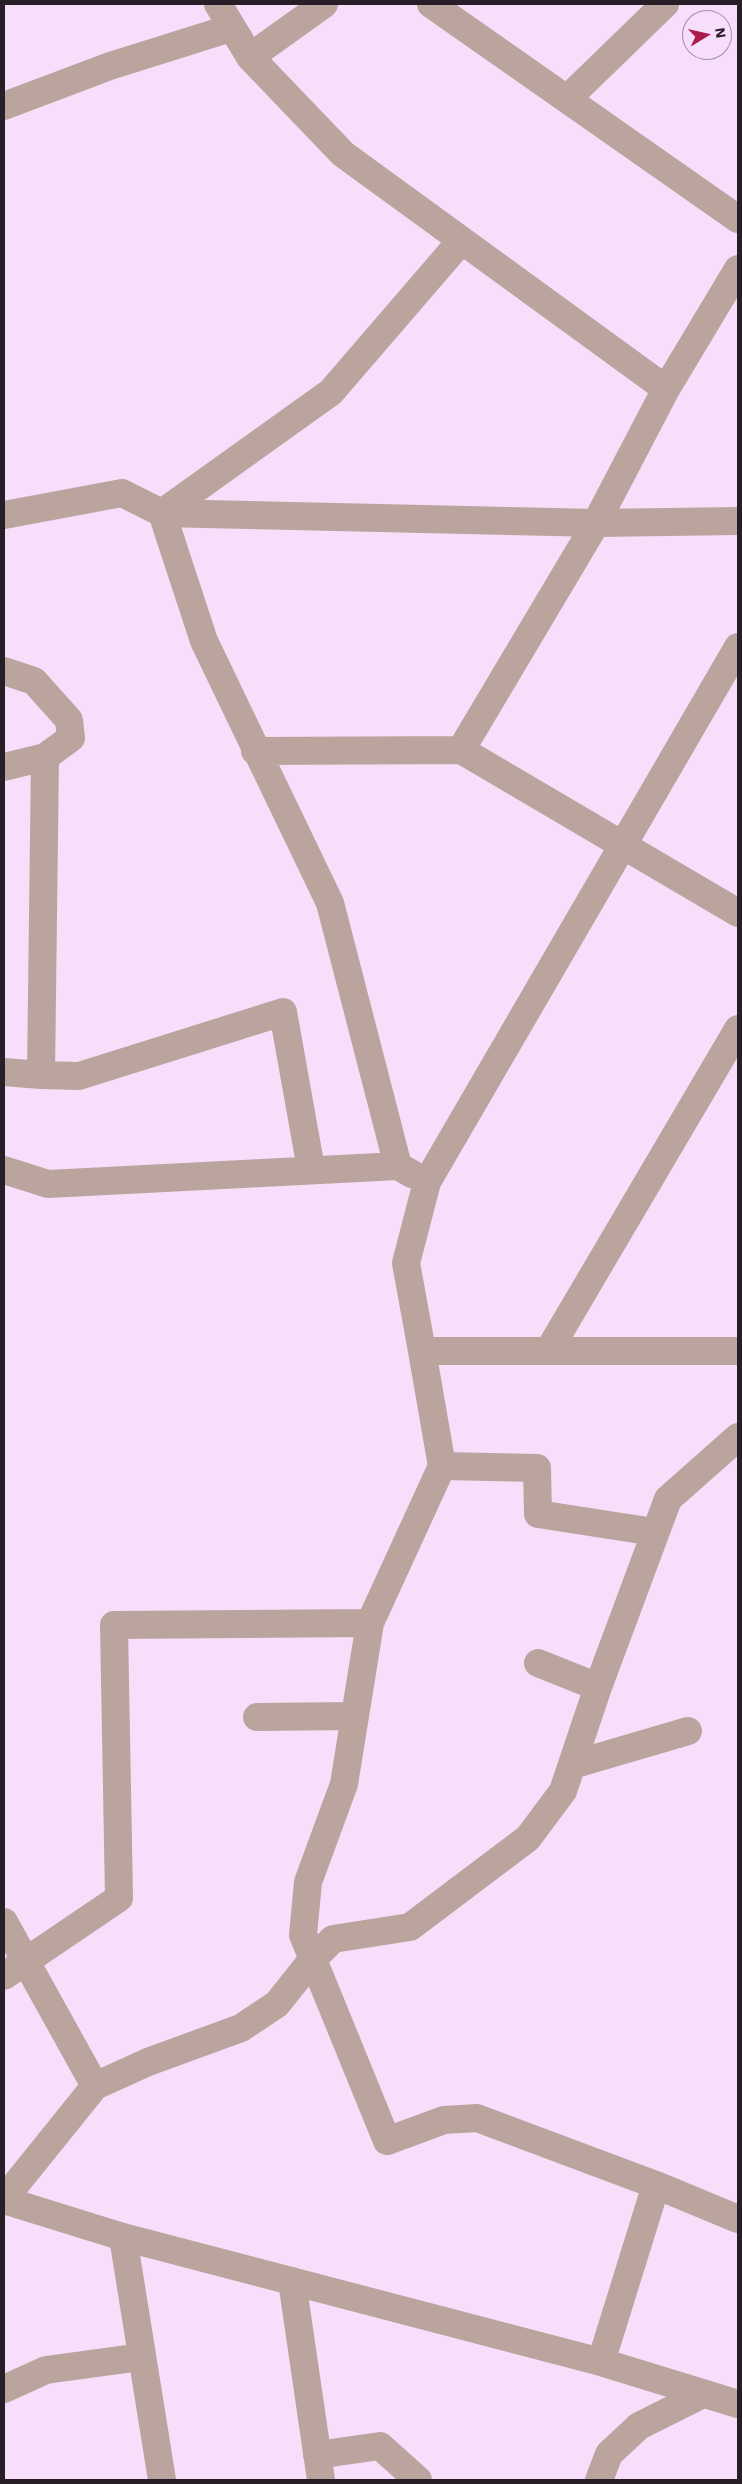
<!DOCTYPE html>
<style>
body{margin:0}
#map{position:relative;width:742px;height:2484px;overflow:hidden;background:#f7dffb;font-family:"Work Sans",sans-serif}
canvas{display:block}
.frame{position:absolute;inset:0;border:5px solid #271e28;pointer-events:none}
.north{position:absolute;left:682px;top:10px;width:50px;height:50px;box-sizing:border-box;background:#f7dffb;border:1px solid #a492a7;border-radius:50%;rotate:81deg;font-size:14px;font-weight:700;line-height:20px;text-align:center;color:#271e28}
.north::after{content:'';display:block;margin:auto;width:18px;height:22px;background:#ad1a4c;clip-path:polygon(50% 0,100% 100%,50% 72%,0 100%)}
</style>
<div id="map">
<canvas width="742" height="2484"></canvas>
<div class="frame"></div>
<div class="north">N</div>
</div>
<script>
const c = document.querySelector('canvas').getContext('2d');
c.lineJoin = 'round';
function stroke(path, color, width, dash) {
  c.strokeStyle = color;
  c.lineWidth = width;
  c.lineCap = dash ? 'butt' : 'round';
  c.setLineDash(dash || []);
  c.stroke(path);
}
stroke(new Path2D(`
 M 218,4 L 250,57 L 343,154 L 666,389
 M 431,4 L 738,219
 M 250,57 L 324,4
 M 567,99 L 665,4
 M 4,106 L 110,66 L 231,28
 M 738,269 L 666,389 L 596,523 L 461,750 L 738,913
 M 162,513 L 204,641 L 330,903 L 398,1166
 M 162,513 L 331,392 L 461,241
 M 4,515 L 122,493 L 162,513 L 596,523 L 738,521
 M 738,647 L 427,1182 L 406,1263 L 422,1351 L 738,1351
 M 4,671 L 34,681 L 69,720 L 71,738 L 45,757 L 41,1075 L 4,1072
 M 255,751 L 461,750
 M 4,767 L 45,757
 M 41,1075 L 79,1076 L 283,1012 L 311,1169
 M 4,1170 L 48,1184 L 398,1166 L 412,1174
 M 549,1350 L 738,1029
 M 422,1351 L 442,1466 L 370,1623 L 344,1784 L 308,1882 L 303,1935 L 387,2141 L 444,2120 L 477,2118 L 656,2185 L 601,2362
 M 442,1466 L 537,1468 L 538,1514 L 654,1532
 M 538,1663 L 598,1687
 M 257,1717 L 355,1716
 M 572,1765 L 688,1731
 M 4,1922 L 95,2086
 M 4,1976 L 119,1898 L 114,1625 L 370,1623
 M 656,2185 L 738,2219
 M 4,2199 L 95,2086 L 148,2062 L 241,2028 L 277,2004 L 312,1960 L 333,1939 L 410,1927 L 528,1838 L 563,1791 L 598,1687 L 668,1499 L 738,1437
 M 4,2200 L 123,2237 L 601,2362 L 738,2404
 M 123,2237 L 162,2480
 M 292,2281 L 321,2480
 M 4,2389 L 46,2370 L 141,2357
 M 317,2455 L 380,2446 L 418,2480
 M 599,2480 L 609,2454 L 639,2426 L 703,2394`), '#bba49d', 28);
</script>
